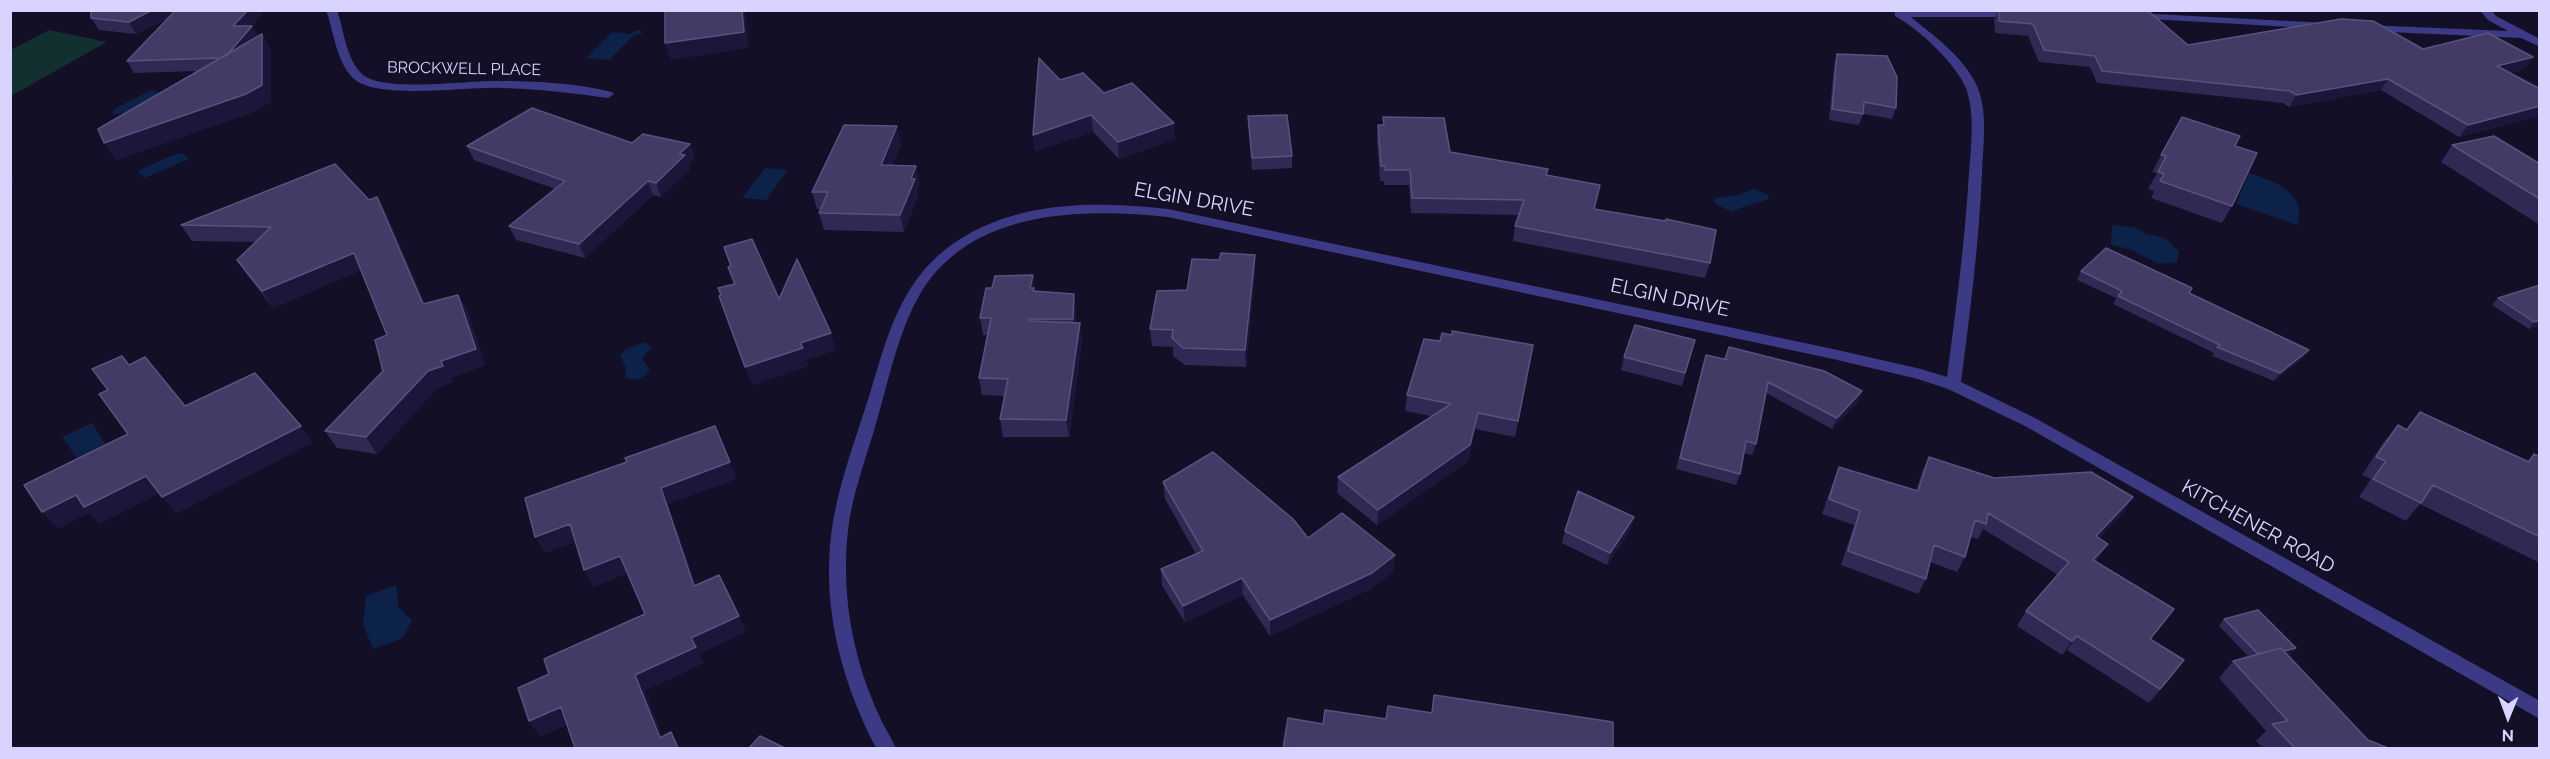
<!DOCTYPE html>
<style>
body{margin:0}
#map{position:relative;width:2550px;height:759px;overflow:hidden;background:#130f26;font-family:Raleway,sans-serif}
canvas{display:block}
.frame{position:absolute;inset:0;border:12px solid #d9d4ff;pointer-events:none}
.north{position:absolute;left:2478px;top:687px;width:60px;height:60px;-webkit-text-stroke:4px #130f26;paint-order:stroke;rotate:181deg;font-size:16px;font-weight:700;line-height:24px;text-align:center;color:#d9d4ff}
.north::after{content:'';display:block;margin:auto;width:21px;height:27px;background:#d9d4ff;clip-path:polygon(50% 0,100% 100%,50% 72%,0 100%)}
</style>
<div id="map">
<canvas width="2550" height="759"></canvas>
<div class="frame"></div>
<div class="north">N</div>
</div>
<script>
const c = document.querySelector('canvas').getContext('2d');
c.lineJoin = 'round';
function paint(path, color) {
  c.fillStyle = color;
  c.fill(path, 'evenodd');
}
function stroke(path, color, width, dash) {
  c.strokeStyle = color;
  c.lineWidth = width;
  c.lineCap = dash ? 'butt' : 'round';
  c.setLineDash(dash || []);
  c.stroke(path);
}
function write(font, color, halo, rows, align = 'center') {
  c.font = font + ' Raleway,sans-serif';
  c.lineWidth = 4.5;
  c.setLineDash([]);
  c.textBaseline = 'middle';
  c.strokeStyle = halo;
  c.fillStyle = color;
  for (const [text, x, y, turn = 0] of rows) {
    c.save();
    c.translate(x, y);
    c.rotate((+turn || 0) * Math.PI / 180);
    c.textAlign = isNaN(turn) ? turn : align;
    if (halo) c.strokeText(text, 0, 0);
    c.fillText(text, 0, 0);
    c.restore();
  }
}
paint(new Path2D(`
 M 49,30 L 107,42 L 11,96 L 11,50 Z`), '#12302f');
paint(new Path2D(`
 M 636,30 L 640,30 L 643,33 L 633,36 L 609,60 L 586,58 L 612,32 L 630,34 Z
 M 152,90 L 160,93 L 124,113 L 112,114 L 114,109 Z
 M 182,153 L 189,159 L 144,178 L 138,171 L 170,156 Z
 M 765,168 L 788,170 L 766,200 L 742,198 Z
 M 2249,173 C 2273,180 2309,194 2297,225 L 2236,204 Z
 M 1753,189 L 1769,195 L 1767,200 L 1745,206 L 1732,212 L 1714,203 L 1715,198 L 1738,195 Z
 M 2112,225 L 2134,227 L 2144,233 L 2165,238 L 2179,251 L 2177,262 L 2158,264 L 2130,249 L 2111,245 Z
 M 645,342 L 652,347 L 642,358 L 650,370 C 643,378 634,384 625,376 L 626,368 L 620,356 L 626,349 Z
 M 92,423 L 109,450 L 81,464 L 62,437 Z
 M 396,585 L 399,608 L 412,620 L 403,638 L 373,649 L 363,624 L 366,596 Z`), '#0c2248');
paint(new Path2D(`
 M 326,10 L 337,10 C 344,30 346,59 362,74 C 382,93 469,80 498,81 C 535,81 576,83 612,92 L 614,94 L 608,98 C 573,93 538,89 502,88 C 469,86 376,101 353,78 C 336,61 334,32 326,10 Z
 M 1894,10 L 2015,11 L 2020,14 L 2015,17 L 1911,17 C 1934,36 1961,55 1975,82 C 1989,109 1983,144 1982,173 C 1979,243 1970,313 1961,382 L 2035,418 L 2540,701 L 2540,719 L 2025,426 L 1948,389 L 1918,379 L 1833,359 L 1168,217 C 1081,208 969,209 919,296 C 898,333 889,379 877,420 C 868,452 856,484 850,516 C 840,577 849,643 872,699 C 878,716 888,732 896,748 L 876,748 C 839,677 819,597 834,516 C 842,474 858,432 871,390 C 887,337 900,285 946,249 C 1010,200 1092,201 1168,209 L 1833,349 L 1921,369 L 1947,377 C 1956,309 1965,241 1969,173 C 1971,146 1975,117 1967,91 C 1958,65 1919,29 1895,16 Z
 M 2480,10 L 2491,10 L 2496,16 L 2540,39 L 2540,47 L 2521,38 L 2366,31 L 2360,28 L 2366,25 L 2508,31 L 2488,20 Z
 M 2135,13 L 2327,23 L 2333,26 L 2327,29 L 2131,18 L 2131,14 Z`), '#3d3a85');
paint(new Path2D(`
 M 1998,10 L 2147,10 L 2188,45 L 2423,49 L 2533,57 L 2525,69 L 2509,73 L 2540,89 L 2540,116 L 2459,137 L 2381,90 L 2289,107 L 2283,103 L 2097,83 L 2090,67 L 2039,62 L 2028,36 L 1995,33 L 1994,20 Z
 M 262,14 L 251,26 L 258,36 L 262,34 L 271,51 L 271,101 L 256,111 L 116,160 L 199,71 L 134,73 L 127,61 L 170,17 L 136,34 L 99,30 L 91,18 Z
 M 1837,54 L 1896,108 L 1892,119 L 1863,114 L 1859,125 L 1829,120 L 1834,65 Z
 M 1060,80 L 1104,93 L 1175,139 L 1119,159 L 1093,132 L 1035,151 L 1033,135 Z
 M 1248,116 L 1292,156 L 1292,168 L 1252,170 Z
 M 1383,117 L 1450,152 L 1547,175 L 1595,209 L 1710,263 L 1705,278 L 1513,241 L 1515,226 L 1519,215 L 1411,213 L 1409,185 L 1384,185 L 1384,181 L 1380,181 L 1377,140 L 1378,125 L 1383,125 Z
 M 2182,117 L 2235,146 L 2232,206 L 2222,223 L 2151,198 L 2154,191 L 2148,189 L 2157,173 L 2152,172 Z
 M 632,143 L 690,144 L 695,157 L 688,164 L 690,169 L 661,197 L 653,195 L 585,258 L 516,240 L 509,226 L 555,189 L 474,160 L 467,146 Z
 M 901,143 L 892,166 L 920,183 L 917,190 L 918,196 L 904,232 L 824,230 L 819,213 L 820,209 L 817,209 L 812,192 Z
 M 2452,145 L 2540,164 L 2540,225 L 2441,162 Z
 M 369,200 L 386,213 L 425,304 L 458,295 L 467,311 L 485,365 L 450,378 L 452,382 L 437,388 L 377,454 L 337,448 L 325,431 L 383,371 L 387,335 L 361,270 L 273,308 L 248,276 L 237,260 L 255,242 L 192,241 L 181,225 Z
 M 1255,255 L 1255,272 L 1246,367 L 1185,365 L 1173,356 L 1173,347 L 1152,346 L 1150,329 L 1187,290 L 1219,260 Z
 M 2081,271 L 2190,293 L 2303,358 L 2274,381 L 2212,356 L 2214,353 L 2113,304 L 2116,298 L 2077,280 Z
 M 1036,291 L 1076,312 L 1076,323 L 1082,340 L 1069,437 L 1003,437 L 1000,419 L 1004,396 L 982,395 L 979,378 L 987,335 L 983,335 L 980,318 Z
 M 2498,298 L 2540,325 L 2529,329 L 2492,305 Z
 M 1695,340 L 1682,386 L 1621,370 L 1624,357 Z
 M 1530,361 L 1515,437 L 1475,429 L 1468,461 L 1377,525 L 1337,493 L 1338,477 L 1431,416 L 1405,411 L 1407,395 Z
 M 1703,366 L 1858,402 L 1832,429 L 1766,393 L 1756,444 L 1752,455 L 1744,453 L 1740,474 L 1736,485 L 1676,469 Z
 M 2420,412 L 2527,461 L 2534,454 L 2540,457 L 2540,563 L 2420,504 L 2406,521 L 2359,497 L 2371,479 L 2362,475 L 2383,443 L 2398,425 L 2406,429 Z
 M 1929,457 L 1994,478 L 2124,512 L 2099,538 L 2099,558 L 2096,562 L 2163,624 L 2151,639 L 2173,675 L 2149,703 L 2067,650 L 2062,655 L 2017,626 L 2026,611 L 2058,575 L 1983,529 L 1978,539 L 1970,537 L 1965,557 L 1957,572 L 1930,562 L 1926,579 L 1918,594 L 1841,565 L 1854,525 L 1822,514 L 1833,482 L 1839,467 L 1916,491 L 1922,472 Z
 M 1163,482 L 1308,538 L 1395,555 L 1393,572 L 1370,589 L 1270,636 L 1243,595 L 1185,622 L 1162,586 L 1161,569 L 1196,554 L 1165,499 Z
 M 1631,529 L 1607,565 L 1562,543 L 1565,531 Z
 M 2224,619 L 2296,648 L 2291,654 L 2288,655 L 2368,740 L 2388,748 L 2263,748 L 2256,741 L 2266,731 L 2219,678 L 2233,661 L 2249,657 L 2219,626 Z`), '#312854');
paint(new Path2D(`
 M 152,10 L 182,10 L 136,34 L 129,22 Z
 M 248,10 L 260,10 L 262,14 L 240,38 L 233,26 Z
 M 742,10 L 745,10 L 749,48 L 671,60 L 665,43 Z
 M 252,26 L 259,37 L 224,58 Z
 M 262,34 L 271,51 L 271,101 L 256,111 L 116,160 L 104,143 Z
 M 2533,57 L 2525,69 L 2489,78 L 2497,66 Z
 M 2388,79 L 2381,90 L 2289,107 L 2296,95 Z
 M 2540,106 L 2540,116 L 2459,137 L 2468,125 Z
 M 1091,115 L 1093,132 L 1035,151 L 1033,135 Z
 M 1174,123 L 1175,139 L 1119,159 L 1118,142 Z
 M 897,126 L 901,143 L 885,182 L 881,165 Z
 M 690,144 L 695,157 L 688,164 L 690,169 L 661,197 L 656,183 L 679,154 Z
 M 916,166 L 920,183 L 917,190 L 918,196 L 904,232 L 900,215 Z
 M 10,173 L 15,178 L 10,181 Z
 M 648,181 L 653,195 L 585,258 L 579,244 Z
 M 377,197 L 386,213 L 432,321 L 423,304 Z
 M 354,253 L 364,269 L 273,308 L 262,291 Z
 M 1255,255 L 1255,272 L 1246,367 L 1245,350 Z
 M 1033,275 L 1036,293 L 1030,288 Z
 M 1074,294 L 1076,312 L 1075,337 L 1073,319 Z
 M 458,295 L 467,311 L 485,365 L 450,378 L 452,382 L 437,388 L 377,454 L 366,437 L 428,371 Z
 M 2540,320 L 2540,325 L 2529,329 L 2534,322 Z
 M 1080,323 L 1082,340 L 1069,437 L 1066,420 Z
 M 831,333 L 836,350 L 807,360 L 809,366 L 752,385 L 745,367 L 800,343 Z
 M 2309,350 L 2303,358 L 2274,381 L 2280,373 Z
 M 1862,391 L 1858,402 L 1832,429 L 1837,418 Z
 M 1478,413 L 1475,429 L 1468,461 L 1377,525 L 1378,510 Z
 M 301,426 L 312,443 L 176,514 L 162,497 Z
 M 730,462 L 737,479 L 668,504 L 702,602 L 694,586 L 661,488 Z
 M 146,476 L 160,493 L 99,524 L 89,513 L 58,529 L 42,512 L 76,495 Z
 M 2133,497 L 2124,512 L 2086,551 L 2096,536 Z
 M 1634,517 L 1631,529 L 1607,565 L 1610,553 Z
 M 570,524 L 579,541 L 545,553 L 535,537 Z
 M 2108,544 L 2099,558 L 2083,575 L 2093,560 Z
 M 1395,555 L 1393,572 L 1370,589 L 1270,636 L 1270,620 Z
 M 620,556 L 629,573 L 593,587 L 584,570 Z
 M 1242,578 L 1243,595 L 1185,622 L 1183,606 Z
 M 739,616 L 746,632 L 699,654 L 704,663 L 645,691 L 667,748 L 660,738 L 635,675 L 691,638 Z
 M 2077,636 L 2067,650 L 2062,655 L 2072,641 Z
 M 2296,648 L 2291,654 L 2257,665 L 2262,658 Z
 M 561,707 L 571,723 L 540,737 L 529,721 Z
 M 671,732 L 680,748 L 678,748 Z`), '#1d163a');
const building = new Path2D(`
 M 91,10 L 152,10 L 129,22 L 91,18 Z
 M 176,10 L 248,10 L 233,26 L 252,26 L 227,55 L 221,58 L 127,61 Z
 M 665,10 L 742,10 L 744,32 L 665,43 Z
 M 1999,10 L 2147,10 L 2188,45 L 2341,19 L 2373,21 L 2423,49 L 2488,33 L 2533,57 L 2497,66 L 2540,89 L 2540,106 L 2468,125 L 2388,79 L 2296,95 L 2290,91 L 2102,71 L 2095,56 L 2044,50 L 2033,24 L 1999,21 Z
 M 262,34 L 262,85 L 246,94 L 104,143 L 98,129 Z
 M 1837,54 L 1887,56 L 1897,77 L 1896,108 L 1864,102 L 1863,114 L 1832,109 Z
 M 1039,58 L 1060,80 L 1083,73 L 1104,93 L 1132,83 L 1174,123 L 1118,142 L 1091,115 L 1033,135 Z
 M 532,108 L 632,143 L 643,134 L 690,144 L 679,154 L 685,155 L 656,183 L 648,181 L 579,244 L 509,226 L 565,181 L 467,146 Z
 M 1287,115 L 1292,156 L 1252,158 L 1248,116 Z
 M 1383,117 L 1444,118 L 1450,152 L 1548,169 L 1546,175 L 1600,185 L 1594,209 L 1665,221 L 1666,219 L 1716,230 L 1710,263 L 1515,226 L 1524,200 L 1412,198 L 1410,170 L 1385,170 L 1385,166 L 1381,166 L 1378,125 L 1384,125 Z
 M 2182,117 L 2240,136 L 2235,146 L 2257,153 L 2232,206 L 2160,181 L 2164,174 L 2158,172 L 2166,156 L 2161,155 Z
 M 844,125 L 897,126 L 881,165 L 916,166 L 911,179 L 915,179 L 900,215 L 819,213 L 828,192 L 812,192 Z
 M 2494,136 L 2540,164 L 2540,199 L 2452,145 Z
 M 335,164 L 369,200 L 377,197 L 423,304 L 458,295 L 476,349 L 441,361 L 443,366 L 428,371 L 366,437 L 325,431 L 383,371 L 375,340 L 387,335 L 354,253 L 262,291 L 237,260 L 271,227 L 181,225 Z
 M 752,239 L 779,299 L 797,259 L 831,333 L 800,343 L 803,348 L 745,367 L 719,296 L 721,295 L 718,288 L 735,284 L 728,267 L 731,266 L 724,247 Z
 M 2106,248 L 2192,288 L 2189,293 L 2309,350 L 2280,373 L 2217,347 L 2220,345 L 2118,296 L 2122,291 L 2081,271 Z
 M 1221,253 L 1255,255 L 1245,350 L 1183,348 L 1172,338 L 1173,330 L 1150,329 L 1157,291 L 1187,290 L 1192,259 L 1219,260 Z
 M 1033,275 L 1030,288 L 1034,288 L 1033,291 L 1074,294 L 1073,319 L 1029,319 L 1029,321 L 1080,323 L 1066,420 L 1000,419 L 1008,379 L 979,378 L 991,318 L 980,318 L 986,288 L 992,288 L 995,276 Z
 M 2540,285 L 2540,320 L 2534,322 L 2498,298 Z
 M 1635,325 L 1695,340 L 1685,373 L 1624,357 Z
 M 1452,331 L 1533,345 L 1518,421 L 1478,413 L 1470,445 L 1378,510 L 1338,477 L 1451,404 L 1407,395 L 1424,339 L 1440,341 L 1442,333 L 1452,335 Z
 M 1729,347 L 1824,371 L 1862,391 L 1837,418 L 1768,382 L 1756,444 L 1746,441 L 1740,474 L 1680,458 L 1706,355 L 1728,360 L 1725,359 Z
 M 122,356 L 129,365 L 145,357 L 185,406 L 255,373 L 301,426 L 162,497 L 146,476 L 84,507 L 76,495 L 42,512 L 24,485 L 128,434 L 99,394 L 108,390 L 92,369 Z
 M 2420,412 L 2529,462 L 2534,454 L 2540,457 L 2540,537 L 2433,485 L 2421,503 L 2373,479 L 2386,461 L 2376,457 L 2398,425 L 2407,430 Z
 M 715,426 L 730,462 L 661,488 L 694,586 L 719,575 L 739,616 L 691,638 L 696,647 L 635,675 L 660,738 L 671,732 L 678,748 L 575,748 L 561,707 L 529,721 L 518,688 L 549,674 L 544,659 L 645,614 L 620,556 L 584,570 L 570,524 L 535,537 L 525,498 L 627,462 L 625,458 Z
 M 1213,452 L 1293,519 L 1308,538 L 1342,513 L 1395,555 L 1372,573 L 1270,620 L 1242,578 L 1183,606 L 1161,569 L 1203,551 L 1163,482 Z
 M 1929,457 L 1994,478 L 2091,472 L 2133,497 L 2096,536 L 2108,544 L 2093,560 L 2174,609 L 2150,639 L 2184,660 L 2160,689 L 2077,636 L 2072,641 L 2026,611 L 2069,562 L 1988,513 L 1986,524 L 1975,520 L 1965,557 L 1934,545 L 1926,579 L 1848,551 L 1860,511 L 1829,499 L 1839,467 L 1918,491 Z
 M 1578,491 L 1634,517 L 1610,553 L 1565,531 Z
 M 2258,610 L 2296,648 L 2284,651 L 2281,648 L 2258,654 L 2224,619 Z
 M 2281,648 L 2368,740 L 2388,748 L 2295,748 L 2272,724 L 2288,721 L 2233,661 Z
 M 1434,695 L 1613,722 L 1613,748 L 1283,748 L 1288,718 L 1323,724 L 1325,710 L 1386,719 L 1388,706 L 1432,713 Z
 M 760,736 L 785,748 L 749,748 Z`);
paint(building, '#433a66');
stroke(building, '#5a527e', 1.5);
write('16px', '#d9d4ff', '#130f26', [
 ["BROCKWELL PLACE",464,69,1]
]);
write('20px', '#d9d4ff', '#130f26', [
 ["ELGIN DRIVE",1194,200,10],
 ["ELGIN DRIVE",1670,298,12],
 ["KITCHENER ROAD",2258,527,29]
]);
</script>
